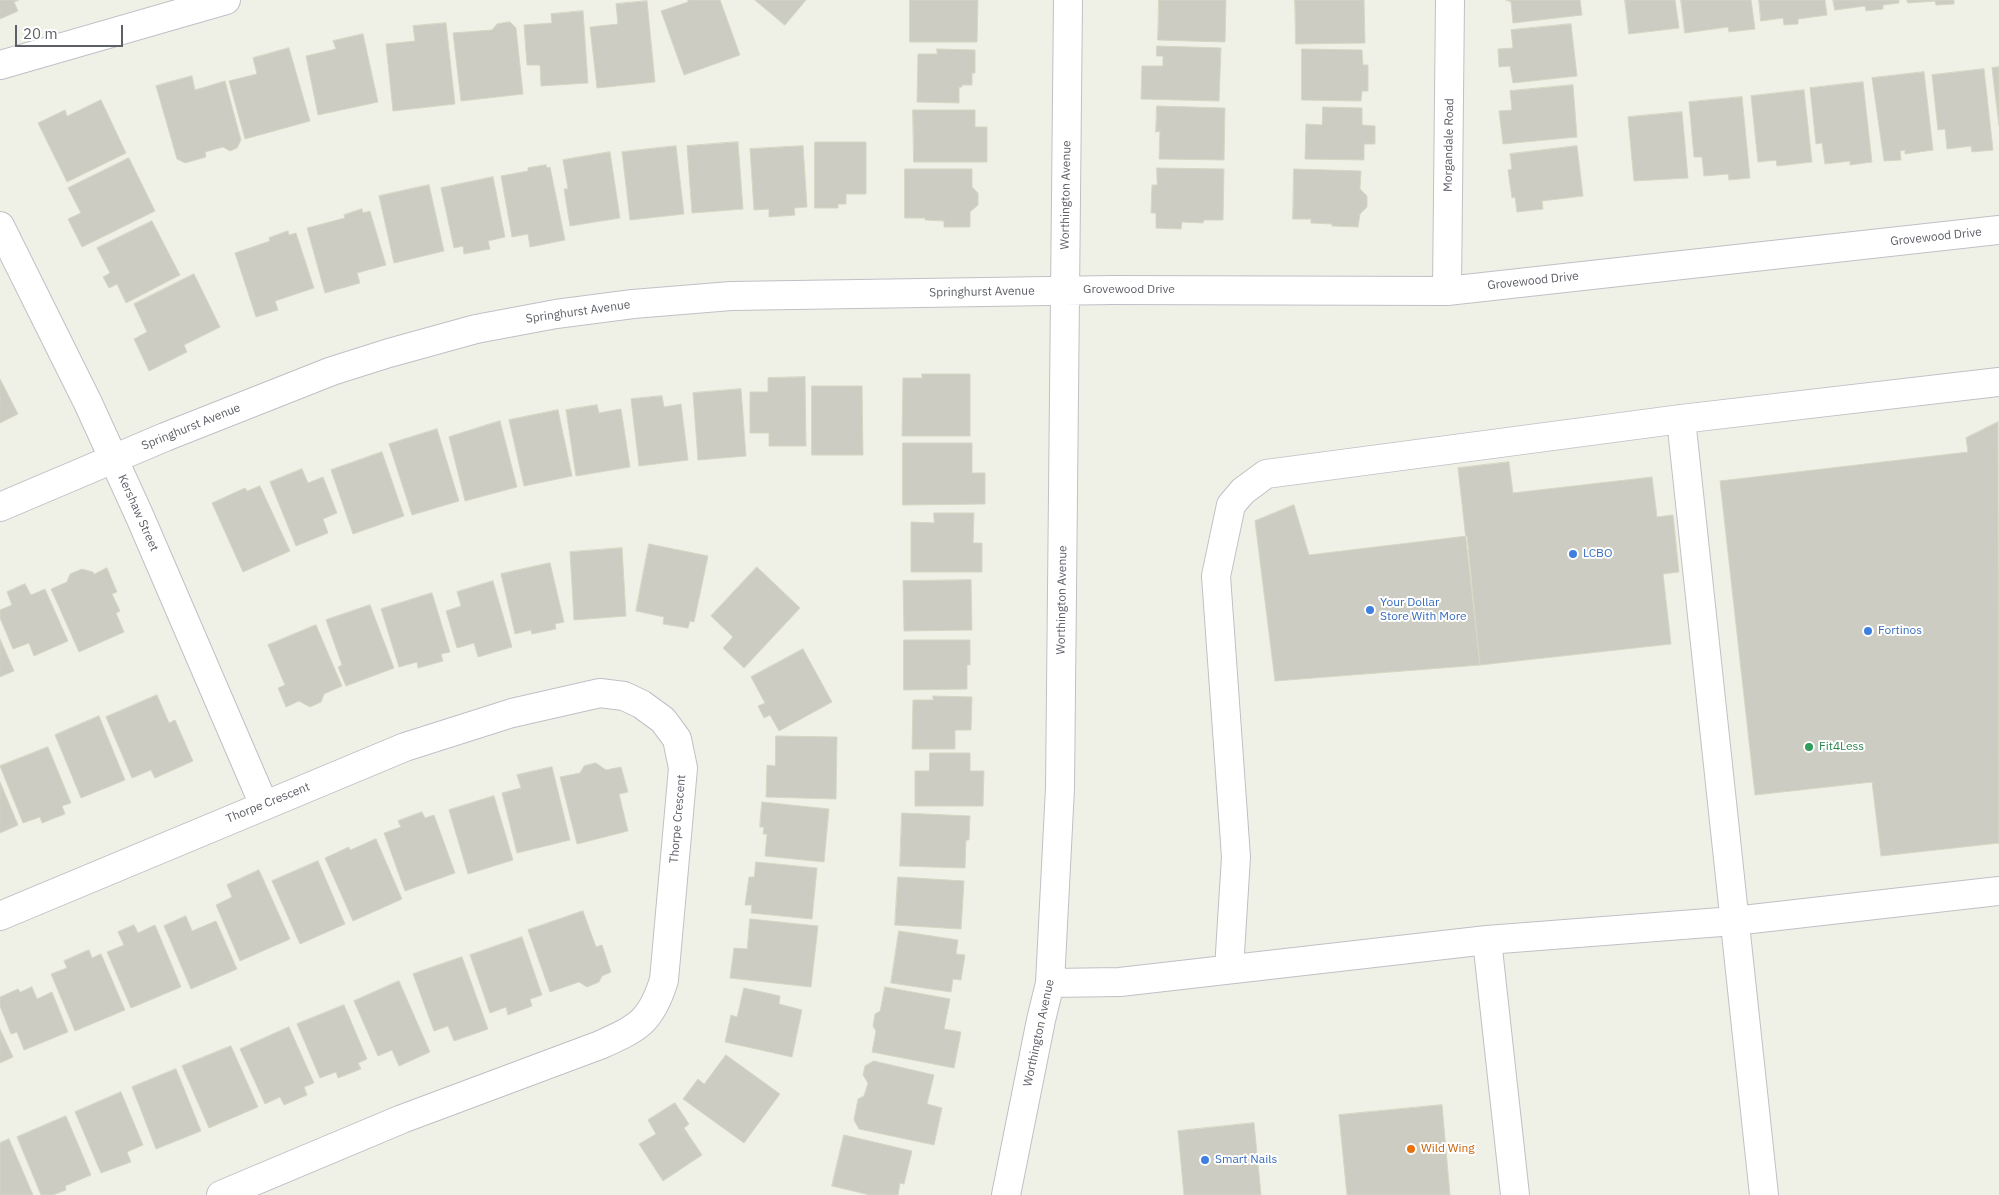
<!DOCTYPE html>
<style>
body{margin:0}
#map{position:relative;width:1999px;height:1195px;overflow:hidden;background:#f0f1e6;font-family:"IBM Plex Sans",sans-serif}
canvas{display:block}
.scale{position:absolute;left:15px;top:25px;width:108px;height:22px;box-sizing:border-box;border:2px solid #5d5f67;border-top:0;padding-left:6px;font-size:15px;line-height:18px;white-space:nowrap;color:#5d5f67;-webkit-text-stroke:4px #fff;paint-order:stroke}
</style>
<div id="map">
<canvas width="1999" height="1195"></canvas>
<div class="scale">20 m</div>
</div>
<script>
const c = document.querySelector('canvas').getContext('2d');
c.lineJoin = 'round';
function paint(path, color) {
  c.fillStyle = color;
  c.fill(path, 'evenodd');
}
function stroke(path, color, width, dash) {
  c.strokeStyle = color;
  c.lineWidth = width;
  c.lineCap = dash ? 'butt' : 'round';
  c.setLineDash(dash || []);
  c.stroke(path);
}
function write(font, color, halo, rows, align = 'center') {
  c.font = font + ' "IBM Plex Sans",sans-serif';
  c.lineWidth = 4;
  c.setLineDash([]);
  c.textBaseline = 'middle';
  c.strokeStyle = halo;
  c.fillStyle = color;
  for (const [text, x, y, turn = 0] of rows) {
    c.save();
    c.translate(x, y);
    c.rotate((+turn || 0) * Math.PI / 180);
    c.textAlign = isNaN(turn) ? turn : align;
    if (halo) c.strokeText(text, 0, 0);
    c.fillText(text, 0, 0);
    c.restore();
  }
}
const building = new Path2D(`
 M 0,0 L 19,0 L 14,2 L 18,11 L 0,19 Z
 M 688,0 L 720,0 L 740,55 L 684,75 L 661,11 L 688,2 Z
 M 755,0 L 806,0 L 785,25 Z
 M 910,0 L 978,0 L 977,42 L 910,42 Z
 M 1159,0 L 1226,0 L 1225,42 L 1158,40 Z
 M 1295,0 L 1364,0 L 1365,43 L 1296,44 Z
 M 1506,0 L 1580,0 L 1582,15 L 1513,23 L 1511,2 Z
 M 1625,0 L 1675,0 L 1679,28 L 1629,34 Z
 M 1681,0 L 1751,0 L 1755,29 L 1729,32 L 1728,27 L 1685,33 Z
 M 1759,0 L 1825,0 L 1827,15 L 1798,19 L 1798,24 L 1784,25 L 1783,18 L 1761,21 Z
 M 1833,0 L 1899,0 L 1899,3 L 1883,5 L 1883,9 L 1866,11 L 1865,6 L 1835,10 Z
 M 1907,0 L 1954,0 L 1954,4 L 1936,5 L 1935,1 L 1908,3 Z
 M 647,1 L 655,82 L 597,88 L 590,27 L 618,24 L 616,4 Z
 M 583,11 L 588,83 L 541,86 L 540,65 L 527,65 L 524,25 L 552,23 L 551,14 Z
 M 510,22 L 516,28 L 523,94 L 461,101 L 453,33 L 492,30 L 497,24 Z
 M 446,23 L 455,104 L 393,111 L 386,44 L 415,41 L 413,26 Z
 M 1571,24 L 1577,76 L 1513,83 L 1510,66 L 1499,67 L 1498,49 L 1513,48 L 1511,30 Z
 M 363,34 L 378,102 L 318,115 L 306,56 L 336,49 L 333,41 Z
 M 1157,46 L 1221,48 L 1219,101 L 1141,99 L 1142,66 L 1163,66 L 1163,56 L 1157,56 Z
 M 289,48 L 310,121 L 245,139 L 229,81 L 257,74 L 253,58 Z
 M 937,49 L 975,50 L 975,73 L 972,73 L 972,85 L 962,85 L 962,87 L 959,87 L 959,103 L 917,102 L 918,54 L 937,54 Z
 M 1302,49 L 1362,50 L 1363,65 L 1368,65 L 1368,91 L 1362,91 L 1361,101 L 1302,100 Z
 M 1999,67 L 1999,126 L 1992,68 Z
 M 1984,69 L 1993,150 L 1972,152 L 1971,146 L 1947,149 L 1945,129 L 1938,130 L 1932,75 Z
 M 1924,72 L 1933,150 L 1905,154 L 1905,150 L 1900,151 L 1901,160 L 1884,161 L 1872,78 Z
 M 192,76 L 195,90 L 225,81 L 241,140 L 237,148 L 230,151 L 223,147 L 205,152 L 206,157 L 185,163 L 177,159 L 156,86 Z
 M 1863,82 L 1872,162 L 1850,165 L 1850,161 L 1825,164 L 1822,143 L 1816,144 L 1810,88 Z
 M 1573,85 L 1577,137 L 1503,144 L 1499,111 L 1512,110 L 1510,91 Z
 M 1804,90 L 1812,162 L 1777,166 L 1776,160 L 1758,162 L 1751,96 Z
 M 1742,97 L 1750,178 L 1729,180 L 1728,174 L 1704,176 L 1702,157 L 1694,157 L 1689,102 Z
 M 101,100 L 126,153 L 67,182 L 38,123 L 65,110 L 67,116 Z
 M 1157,106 L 1225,108 L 1224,160 L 1159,159 L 1160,131 L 1156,132 Z
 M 1323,107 L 1362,108 L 1362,125 L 1375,126 L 1375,144 L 1364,144 L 1364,160 L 1305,159 L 1306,124 L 1322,125 Z
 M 913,110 L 975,110 L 975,127 L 987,127 L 987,162 L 914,162 Z
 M 1682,112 L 1688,178 L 1634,181 L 1628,117 Z
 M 738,142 L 743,209 L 692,213 L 687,146 Z
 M 815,142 L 866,142 L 866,194 L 846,194 L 846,204 L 838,204 L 838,208 L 815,208 Z
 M 676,146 L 684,214 L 630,220 L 622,152 Z
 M 803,146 L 807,207 L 794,208 L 795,215 L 769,217 L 769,209 L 754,210 L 750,149 Z
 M 1577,146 L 1583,196 L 1542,201 L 1543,209 L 1517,212 L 1515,197 L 1512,198 L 1508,170 L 1512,169 L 1510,154 Z
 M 610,152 L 620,218 L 570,226 L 564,189 L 568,189 L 563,160 Z
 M 129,158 L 155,211 L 82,247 L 68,219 L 81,213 L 68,188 Z
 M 546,165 L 547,168 L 550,167 L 565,240 L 530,247 L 528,234 L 512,237 L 501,176 L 528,171 L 528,168 Z
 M 1157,168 L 1224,169 L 1223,220 L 1204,220 L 1203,223 L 1182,222 L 1181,229 L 1156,228 L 1156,213 L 1151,213 L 1152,185 L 1157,185 Z
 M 905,169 L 972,169 L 972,187 L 978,193 L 978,205 L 970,212 L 970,227 L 944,227 L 944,221 L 925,220 L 925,218 L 905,218 Z
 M 1294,169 L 1361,171 L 1360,189 L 1367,196 L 1367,207 L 1360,214 L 1358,227 L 1332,226 L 1332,224 L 1311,223 L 1311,219 L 1293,219 Z
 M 493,177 L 505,237 L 488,241 L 490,249 L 464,254 L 463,246 L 454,248 L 441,188 Z
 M 429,185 L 444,251 L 394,263 L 379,196 Z
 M 362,209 L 363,213 L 370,211 L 386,265 L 357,273 L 360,283 L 325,293 L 307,228 L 345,218 L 344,215 Z
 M 152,221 L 180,275 L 126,303 L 117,284 L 109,288 L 103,277 L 110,273 L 97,248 Z
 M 288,231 L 289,235 L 296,233 L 314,288 L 275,301 L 278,310 L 256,317 L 235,253 L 270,241 L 269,238 Z
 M 194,274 L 220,327 L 184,345 L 187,352 L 149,371 L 134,339 L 147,332 L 134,304 Z
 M 922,374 L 970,374 L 970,436 L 902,436 L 903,378 L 922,378 Z
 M 805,377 L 806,446 L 769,446 L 769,433 L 750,433 L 750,392 L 768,392 L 768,378 Z
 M 0,379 L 18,414 L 0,423 Z
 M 812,386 L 862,386 L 863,455 L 812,455 Z
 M 741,389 L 746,456 L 698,460 L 693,393 Z
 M 662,396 L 664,407 L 681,404 L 688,460 L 639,466 L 631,399 Z
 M 597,405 L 599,413 L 621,409 L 630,467 L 576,476 L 566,410 Z
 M 558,410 L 572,476 L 524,486 L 509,420 Z
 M 500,421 L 517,487 L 465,501 L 449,437 Z
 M 1998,422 L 1999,843 L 1881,856 L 1872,782 L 1755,795 L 1720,481 L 1968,452 L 1966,438 Z
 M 437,429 L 459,501 L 412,515 L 389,444 Z
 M 903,443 L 972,443 L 972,473 L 985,473 L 985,504 L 903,505 Z
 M 382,452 L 404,516 L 353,534 L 331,470 Z
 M 1509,462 L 1513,493 L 1652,477 L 1657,517 L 1673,515 L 1679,572 L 1663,574 L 1671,644 L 1480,665 L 1458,468 Z
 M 302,469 L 308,483 L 323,477 L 337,513 L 323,519 L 328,533 L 296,546 L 270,482 Z
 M 260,486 L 290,551 L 243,572 L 212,503 L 245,488 L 247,491 Z
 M 1294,505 L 1309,555 L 1467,536 L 1480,665 L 1275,681 L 1255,521 Z
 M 934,513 L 974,513 L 973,543 L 982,543 L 982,572 L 911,572 L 911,522 L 934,523 Z
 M 649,544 L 708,556 L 694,622 L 690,621 L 688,628 L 663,624 L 664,617 L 636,611 Z
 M 622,548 L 626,616 L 574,620 L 570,552 Z
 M 550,563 L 564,622 L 555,624 L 556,629 L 532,634 L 531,630 L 515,634 L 501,574 Z
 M 757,567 L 800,608 L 744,668 L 723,648 L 733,637 L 711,616 Z
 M 107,568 L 117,592 L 112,594 L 120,611 L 116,613 L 124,632 L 79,652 L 51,589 L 67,582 L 70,574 L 82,569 L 93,572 L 94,574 Z
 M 971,580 L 972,630 L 904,631 L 903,581 Z
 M 493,581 L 512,647 L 478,657 L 474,643 L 457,648 L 446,611 L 461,606 L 457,592 Z
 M 25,584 L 31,595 L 45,589 L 68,641 L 34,656 L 29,643 L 13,649 L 0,618 L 0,610 L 12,605 L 7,592 Z
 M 432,593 L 450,652 L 441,654 L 443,661 L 418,668 L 417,662 L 399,667 L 381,609 Z
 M 370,605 L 394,668 L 346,686 L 338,667 L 342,665 L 326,620 Z
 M 316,625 L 342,686 L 324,694 L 321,702 L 310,707 L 299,701 L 286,707 L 278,688 L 285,685 L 268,645 Z
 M 0,639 L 14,671 L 0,677 Z
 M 904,640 L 970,640 L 970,665 L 967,665 L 967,689 L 904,690 Z
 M 803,649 L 832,702 L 779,731 L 770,715 L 764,718 L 758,706 L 765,703 L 751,677 Z
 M 157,695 L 169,723 L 175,720 L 193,761 L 155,778 L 151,770 L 132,778 L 106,717 Z
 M 933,696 L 972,697 L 971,730 L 955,730 L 955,749 L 912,749 L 913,700 L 933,700 Z
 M 99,716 L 125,780 L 81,798 L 55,735 Z
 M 776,736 L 837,737 L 836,799 L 766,797 L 767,765 L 775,766 Z
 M 48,747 L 71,803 L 62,806 L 65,814 L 42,823 L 40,817 L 23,823 L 0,766 Z
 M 930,753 L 970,753 L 970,771 L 984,771 L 983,806 L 915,806 L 915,771 L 929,771 Z
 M 596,763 L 606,770 L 621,767 L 628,792 L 619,794 L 628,831 L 577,844 L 560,777 L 580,773 L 584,766 Z
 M 552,767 L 570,840 L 517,853 L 502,793 L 521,788 L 517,775 Z
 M 0,782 L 18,825 L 0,833 Z
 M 494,796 L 513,860 L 468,874 L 449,810 Z
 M 762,802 L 829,809 L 824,862 L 765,856 L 767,834 L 763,834 L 764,827 L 760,827 Z
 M 422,812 L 425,818 L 434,815 L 455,873 L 405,891 L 384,833 L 401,827 L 398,821 Z
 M 902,813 L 970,816 L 969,840 L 966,840 L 965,868 L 900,866 Z
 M 376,839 L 402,899 L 353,921 L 325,858 L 349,847 L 350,850 Z
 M 318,861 L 345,924 L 300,944 L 272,881 Z
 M 756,862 L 817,868 L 812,919 L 751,913 L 752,905 L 745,905 L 749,877 L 754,877 Z
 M 259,870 L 290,939 L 240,961 L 216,905 L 232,897 L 227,885 Z
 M 898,877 L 964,881 L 961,929 L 895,925 Z
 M 583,911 L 596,947 L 602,945 L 611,972 L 602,976 L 599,982 L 587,987 L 579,982 L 550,992 L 528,930 Z
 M 186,916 L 192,931 L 216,921 L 237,969 L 191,989 L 164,926 Z
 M 750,919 L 818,926 L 811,987 L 730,978 L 734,948 L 747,949 Z
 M 134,925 L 138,933 L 155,925 L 181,987 L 131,1008 L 107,952 L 124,945 L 118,932 Z
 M 899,931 L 958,940 L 956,954 L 965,955 L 961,980 L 953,979 L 951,992 L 891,983 Z
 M 522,937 L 542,995 L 530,999 L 532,1006 L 508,1015 L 506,1007 L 490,1013 L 470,955 Z
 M 89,950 L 92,958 L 101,954 L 125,1010 L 75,1031 L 51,974 L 67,968 L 64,961 Z
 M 462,957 L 488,1029 L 454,1041 L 448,1026 L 434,1031 L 413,974 Z
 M 399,981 L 430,1052 L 399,1066 L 392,1050 L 378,1056 L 354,1001 Z
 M 32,987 L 37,999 L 52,992 L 68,1032 L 24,1050 L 17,1032 L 11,1034 L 0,1006 L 0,997 L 18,989 L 20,992 Z
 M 885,987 L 950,999 L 944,1029 L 961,1032 L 954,1068 L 872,1052 L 876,1031 L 873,1026 L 875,1014 L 880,1011 Z
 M 744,988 L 780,996 L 779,1004 L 802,1010 L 792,1057 L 725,1042 L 731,1015 L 737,1017 Z
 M 344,1005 L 367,1059 L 358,1063 L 361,1069 L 338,1078 L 336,1072 L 320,1078 L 297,1024 Z
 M 289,1027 L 314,1083 L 304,1087 L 307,1095 L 284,1105 L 280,1097 L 265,1104 L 240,1049 Z
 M 0,1029 L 13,1057 L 0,1063 Z
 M 231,1046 L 258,1107 L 209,1128 L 182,1066 Z
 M 726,1055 L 780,1094 L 744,1143 L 683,1099 L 698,1079 L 704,1084 Z
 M 874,1061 L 934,1075 L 927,1104 L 942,1108 L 934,1145 L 859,1129 L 854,1120 L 858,1099 L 864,1096 L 868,1083 L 863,1075 L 865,1066 Z
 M 176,1069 L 201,1131 L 156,1149 L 132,1087 Z
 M 121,1092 L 143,1145 L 127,1152 L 131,1162 L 101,1173 L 75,1112 Z
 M 675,1103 L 689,1124 L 684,1128 L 702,1155 L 663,1181 L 639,1144 L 656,1134 L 648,1120 Z
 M 1442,1105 L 1450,1195 L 1347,1195 L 1339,1115 Z
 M 66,1116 L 91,1175 L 65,1186 L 66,1190 L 53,1195 L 41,1195 L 17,1137 Z
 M 1254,1123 L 1261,1195 L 1184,1195 L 1178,1131 Z
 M 844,1135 L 912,1151 L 904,1184 L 900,1183 L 898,1195 L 870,1195 L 832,1186 Z
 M 9,1139 L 33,1195 L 0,1195 L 0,1143 Z`);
paint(building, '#ccccc2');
stroke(building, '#d6d6c3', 1);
const minor = new Path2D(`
 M 0,65 L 226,0
 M 0,226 L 88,403 L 140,517 L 264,805
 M 1447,291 L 1450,0
 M 1681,419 L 1764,1195
 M 0,507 L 165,437 L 332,371 L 389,353 L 476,329 L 556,314 L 633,304 L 731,296 L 1112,290 L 1447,291 L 1999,230
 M 0,916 L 405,747 L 512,713 L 600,693 L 624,696 L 641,704 L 663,720 L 677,739 L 683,768 L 664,980 C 651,1022 638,1028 600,1045 L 402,1119 L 221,1195
 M 1487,940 L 1515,1195
 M 1229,969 L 1236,857 L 1216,576 L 1231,505 L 1243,491 L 1266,474 L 1681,419 L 1999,382
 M 1050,983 L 1120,982 L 1487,940 L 1734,921 L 1999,891
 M 1006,1195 L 1041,1020 L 1050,983 L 1060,788 L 1068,0`);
stroke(minor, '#bfc0c7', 30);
stroke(minor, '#fff', 28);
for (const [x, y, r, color] of [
 [1573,554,5,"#3f7fe0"],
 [1370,610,5,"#3f7fe0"],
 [1868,631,5,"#3f7fe0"],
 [1809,747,5,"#2e9e5b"],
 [1411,1149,5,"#e8710a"],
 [1205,1160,5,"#3f7fe0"]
]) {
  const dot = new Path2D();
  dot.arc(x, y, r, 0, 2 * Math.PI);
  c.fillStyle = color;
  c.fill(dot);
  stroke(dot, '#fff', 2);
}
write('12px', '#5d5f67', '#fff', [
 ["Morgandale Road",1449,145,-89],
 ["Worthington Avenue",1066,195,-89],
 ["Grovewood Drive",1936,237,-6],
 ["Grovewood Drive",1533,281,-6],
 ["Grovewood Drive",1129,290],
 ["Springhurst Avenue",982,292,-1],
 ["Springhurst Avenue",578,312,-8],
 ["Springhurst Avenue",191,427,-22],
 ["Kershaw Street",138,513,66],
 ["Worthington Avenue",1062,600,-89],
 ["Thorpe Crescent",268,803,-22],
 ["Thorpe Crescent",678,819,-85],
 ["Worthington Avenue",1039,1033,-78]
]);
write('12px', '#366cbe', '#fff', [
 ["LCBO",1583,554],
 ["Your Dollar",1380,603],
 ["Store With More",1380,617],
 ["Fortinos",1878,631],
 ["Smart Nails",1215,1160]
], 'left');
write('12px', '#27864d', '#fff', [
 ["Fit4Less",1819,747]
], 'left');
write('12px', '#c56008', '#fff', [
 ["Wild Wing",1421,1149]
], 'left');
</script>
